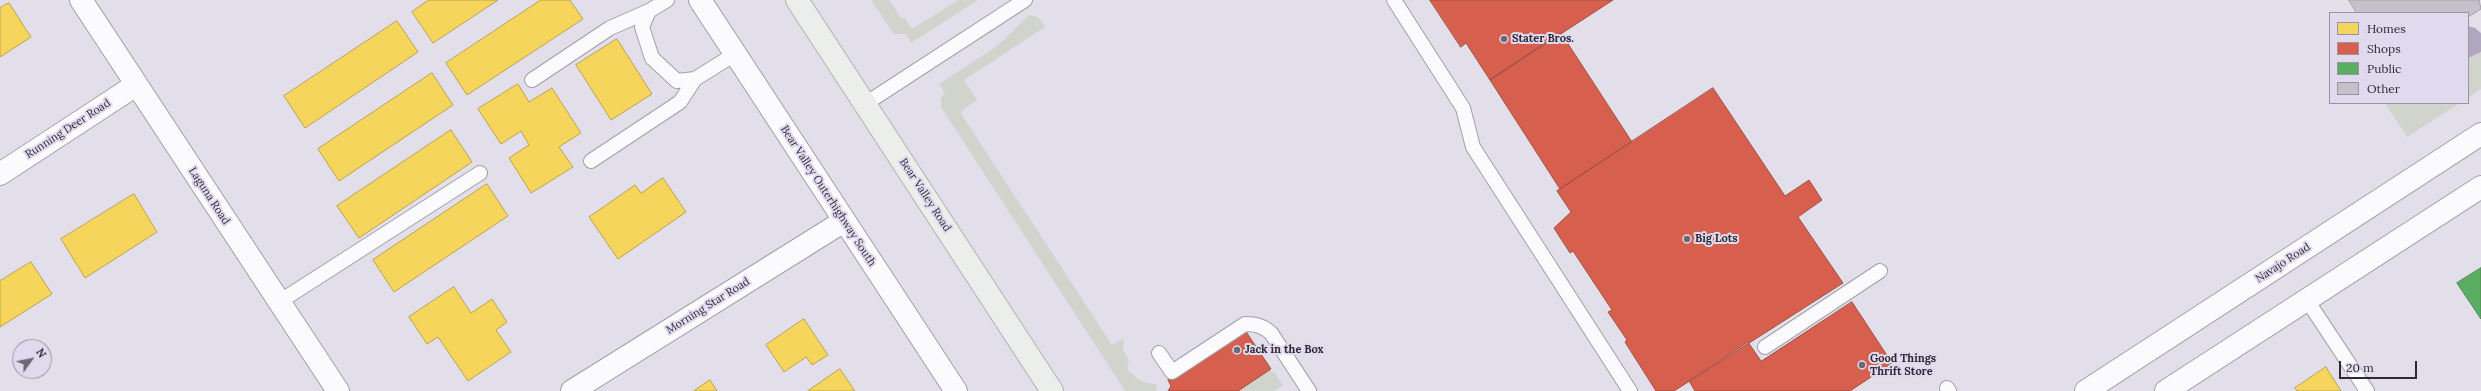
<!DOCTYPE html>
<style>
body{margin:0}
#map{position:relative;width:2481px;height:391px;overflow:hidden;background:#e2dfea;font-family:Lora,serif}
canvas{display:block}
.legend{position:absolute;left:2329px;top:12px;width:140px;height:92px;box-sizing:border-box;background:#e1daef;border:1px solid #9994a3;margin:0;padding:5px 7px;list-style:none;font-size:12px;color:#2d2a32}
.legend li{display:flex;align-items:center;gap:8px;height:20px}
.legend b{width:20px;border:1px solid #9994a3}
.north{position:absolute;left:12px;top:339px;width:40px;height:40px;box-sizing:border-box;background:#e1daef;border:1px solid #9994a3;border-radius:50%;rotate:57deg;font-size:11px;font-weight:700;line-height:16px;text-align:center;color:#2d2a32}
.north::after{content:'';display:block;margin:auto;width:14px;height:18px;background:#6c6972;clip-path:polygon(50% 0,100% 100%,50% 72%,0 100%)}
.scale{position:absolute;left:2339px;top:361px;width:78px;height:18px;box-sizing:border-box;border:2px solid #2d2a32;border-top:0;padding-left:5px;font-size:12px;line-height:14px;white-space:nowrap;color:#2d2a32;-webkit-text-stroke:3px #e1daef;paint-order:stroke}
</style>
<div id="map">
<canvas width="2481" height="391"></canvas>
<ul class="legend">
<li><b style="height:11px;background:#f6d55c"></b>Homes</li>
<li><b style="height:11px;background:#d6604d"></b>Shops</li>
<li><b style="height:11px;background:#5aae61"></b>Public</li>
<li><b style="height:11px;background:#c4c1ca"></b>Other</li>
</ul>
<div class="north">N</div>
<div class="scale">20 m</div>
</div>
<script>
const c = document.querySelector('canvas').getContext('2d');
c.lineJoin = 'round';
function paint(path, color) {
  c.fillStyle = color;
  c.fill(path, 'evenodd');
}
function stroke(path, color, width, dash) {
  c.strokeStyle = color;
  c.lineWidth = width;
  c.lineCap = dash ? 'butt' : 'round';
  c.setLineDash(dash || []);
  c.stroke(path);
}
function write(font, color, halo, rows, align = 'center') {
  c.font = font + ' Lora,serif';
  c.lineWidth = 4;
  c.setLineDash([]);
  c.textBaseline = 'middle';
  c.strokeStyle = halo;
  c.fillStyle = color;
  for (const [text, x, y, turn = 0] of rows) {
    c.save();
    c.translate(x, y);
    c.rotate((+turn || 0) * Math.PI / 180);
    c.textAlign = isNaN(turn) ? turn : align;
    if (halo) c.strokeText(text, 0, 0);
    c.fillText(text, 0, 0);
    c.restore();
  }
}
paint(new Path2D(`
 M 871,0 L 889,0 L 901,18 L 905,18 L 912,29 L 958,0 L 978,0 L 911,43 L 906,34 L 894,34 Z
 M 1029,15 L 1038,17 L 1045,27 L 964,80 L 977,100 L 960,112 L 1112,345 L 1124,338 L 1123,350 C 1126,355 1131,361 1127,368 C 1134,378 1144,384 1157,384 L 1156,391 L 1125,391 L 941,107 L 941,98 L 945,93 L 939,84 L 997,46 Z
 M 2481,52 L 2481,89 L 2468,98 L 2468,58 Z
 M 2385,103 L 2460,103 L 2407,137 Z
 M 1268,371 L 1274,372 L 1283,385 L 1274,391 L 1238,391 Z`), '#d0d4cd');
paint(new Path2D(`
 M 2468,26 L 2475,28 L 2481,33 L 2481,52 L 2468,58 Z`), '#b0a8c0');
const homes = new Path2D(`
 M 429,0 L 498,0 L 433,43 L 412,12 Z
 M 541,0 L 570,0 L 583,19 L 467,95 L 446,63 Z
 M 9,3 L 31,37 L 0,57 L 0,8 Z
 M 397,21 L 418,52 L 305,128 L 284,96 Z
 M 617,39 L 652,94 L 611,120 L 576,65 Z
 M 432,73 L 453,105 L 339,181 L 318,149 Z
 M 518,84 L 529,102 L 552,88 L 581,133 L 559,147 L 573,167 L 531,193 L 509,158 L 529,145 L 521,131 L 501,144 L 478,109 Z
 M 451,130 L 472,162 L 359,238 L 337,206 Z
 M 663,178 L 686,212 L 618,259 L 589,217 L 635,185 L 641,193 Z
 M 487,184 L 508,216 L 394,292 L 373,260 Z
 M 134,194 L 157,232 L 85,278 L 61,239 Z
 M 31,262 L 52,294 L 0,327 L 0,281 Z
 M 454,287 L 471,313 L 492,299 L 507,322 L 496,330 L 511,352 L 468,381 L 438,337 L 427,344 L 409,317 Z
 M 804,319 L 828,355 L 812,365 L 806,357 L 784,372 L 766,345 Z
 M 2326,367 L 2341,391 L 2297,391 L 2295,388 Z
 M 840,369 L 855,391 L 808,391 Z
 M 710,380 L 717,391 L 694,391 Z`);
paint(homes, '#f6d55c');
stroke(homes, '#baa24f', 1);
const shops = new Path2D(`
 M 1430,0 L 1613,0 L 1490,80 L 1466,43 L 1461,47 Z
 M 1561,33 L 1632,142 L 1560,189 L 1490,80 Z
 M 1713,88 L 1785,196 L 1809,180 L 1822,200 L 1798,217 L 1843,283 L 1674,391 L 1656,391 L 1625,342 L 1627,340 L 1608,312 L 1612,310 L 1573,251 L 1570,253 L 1554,228 L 1571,212 L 1557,191 Z
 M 1852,302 L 1892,363 L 1850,391 L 1695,391 L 1689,381 L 1748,342 L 1761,361 Z
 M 1245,330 L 1271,369 L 1238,391 L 1168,391 L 1171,386 L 1168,380 Z`);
paint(shops, '#d6604d');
stroke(shops, '#a35045', 1);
const public = new Path2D(`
 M 2481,268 L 2481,319 L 2457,283 Z`);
paint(public, '#5aae61');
stroke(public, '#4c8653', 1);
const building = new Path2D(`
 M 2349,0 L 2479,0 L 2481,9 L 2468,17 L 2468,13 L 2357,13 Z`);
paint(building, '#c4c1ca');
stroke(building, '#a3a1a9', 1);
const service = new Path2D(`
 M 667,0 L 649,11 L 642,27 L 652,58 L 677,81 L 695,79 L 735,54
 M 1394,0 L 1463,108 L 1473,147 L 1630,391
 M 532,80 L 610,28 L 649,11
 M 865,104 L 1025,0
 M 591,161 L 680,102 L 695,79
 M 2307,300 L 2367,391
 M 279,302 L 480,173
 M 1765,347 L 1880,271
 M 1159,353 L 1172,372 L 1245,324 C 1256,324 1263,326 1271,333 L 1309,391
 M 1947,388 L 1949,391`);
const minor = new Path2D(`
 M 81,0 L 338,391
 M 700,0 L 956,391
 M 0,174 L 136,85
 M 572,391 L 844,221`);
const secondary = new Path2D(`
 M 2086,391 L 2481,134
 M 2166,391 L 2481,187`);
const primary = new Path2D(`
 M 797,0 L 1052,391`);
stroke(service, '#a2a0a8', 16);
stroke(minor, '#a2a0a8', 24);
stroke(secondary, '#a2a0a8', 24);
stroke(primary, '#b0b3af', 24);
stroke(service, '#fbfafc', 14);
stroke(minor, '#fbfafc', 22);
stroke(secondary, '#fbfafc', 22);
stroke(primary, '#eceeeb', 22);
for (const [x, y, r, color] of [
 [1504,39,4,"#6c6972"],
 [1687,239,4,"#6c6972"],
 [1237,350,4,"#6c6972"],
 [1862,365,4,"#6c6972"]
]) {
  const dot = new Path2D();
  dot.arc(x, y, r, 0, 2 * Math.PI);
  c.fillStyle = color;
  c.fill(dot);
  stroke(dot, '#e1daef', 1.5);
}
write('bold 11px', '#2d2a32', '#e1daef', [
 ["Stater Bros.",1512,39],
 ["Big Lots",1695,239],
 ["Jack in the Box",1245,350],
 ["Good Things",1870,359],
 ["Thrift Store",1870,372]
], 'left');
write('11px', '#2d2a32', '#e1daef', [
 ["Running Deer Road",68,129,-33],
 ["Bear Valley Road",925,195,57],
 ["Laguna Road",209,196,57],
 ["Bear Valley Outerhighway South",828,196,57],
 ["Navajo Road",2283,263,-33],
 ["Morning Star Road",708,306,-32]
]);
</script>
